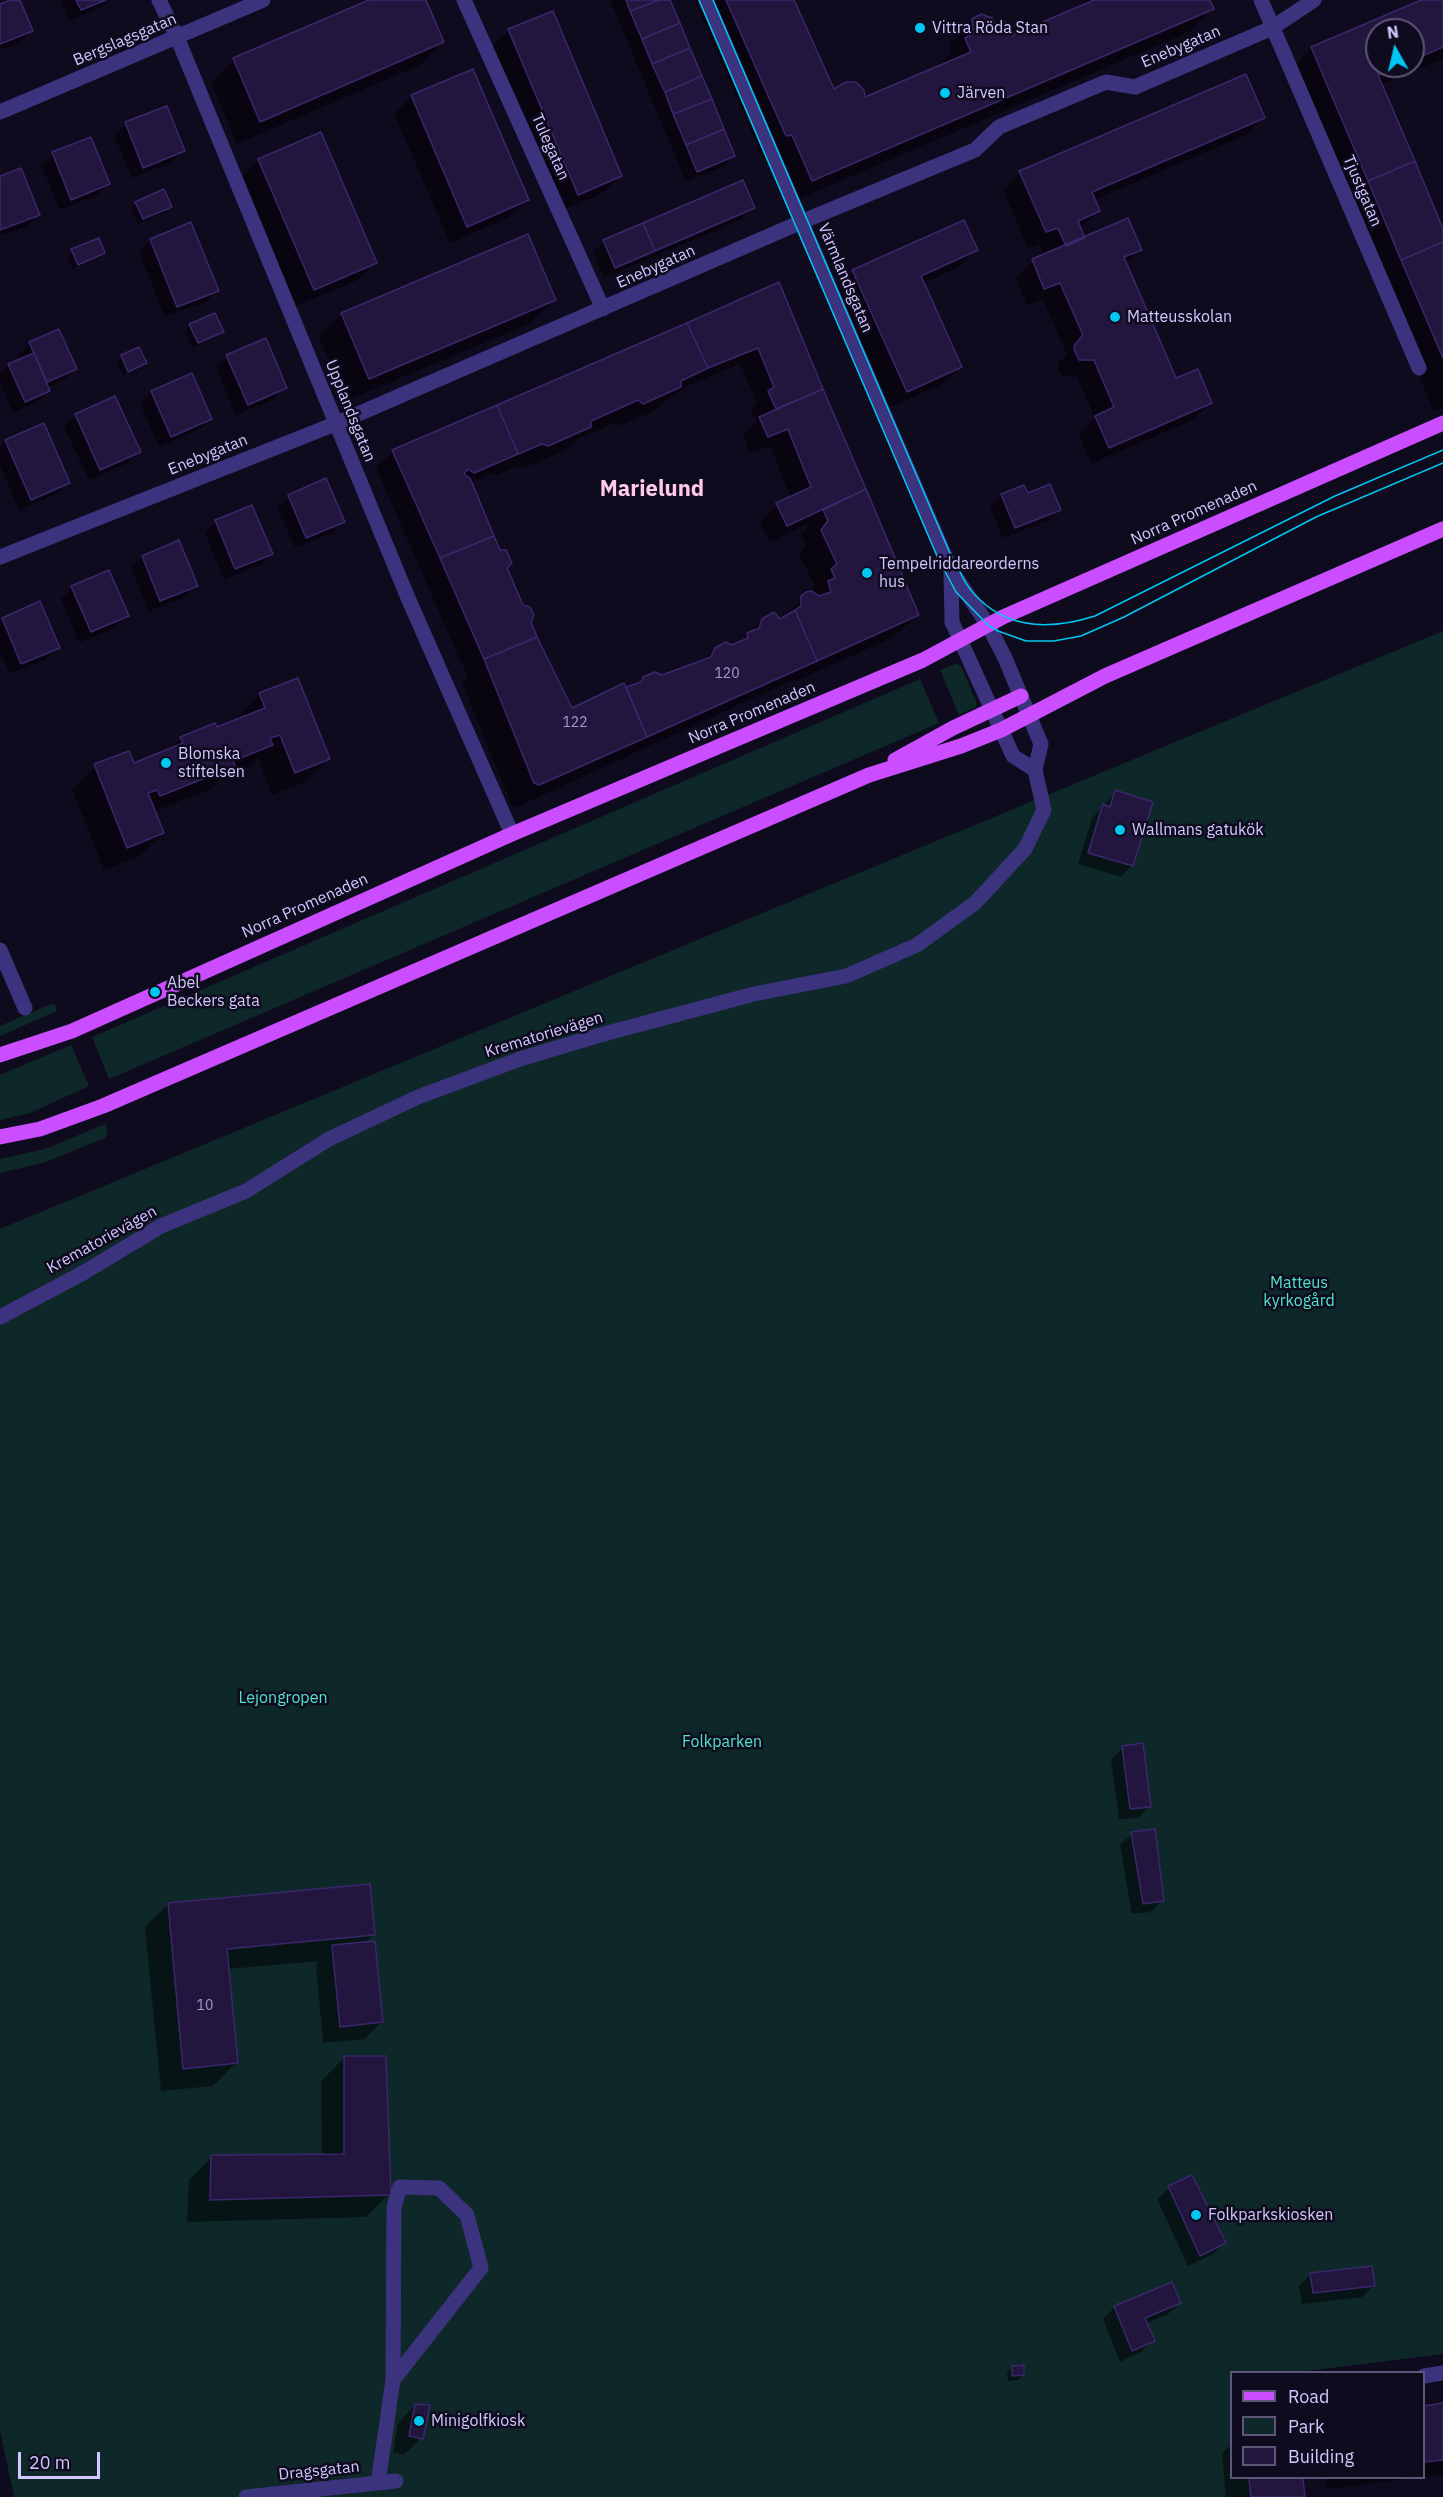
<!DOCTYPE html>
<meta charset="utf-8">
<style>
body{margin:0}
#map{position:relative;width:1443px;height:2497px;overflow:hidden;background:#0f0b1e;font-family:"IBM Plex Sans",sans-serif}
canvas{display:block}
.legend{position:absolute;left:1230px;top:2371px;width:195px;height:108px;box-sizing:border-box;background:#0f0b1e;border:2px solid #5d5678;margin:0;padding:8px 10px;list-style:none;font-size:18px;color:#d2c7ff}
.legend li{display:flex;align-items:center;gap:12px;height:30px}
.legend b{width:30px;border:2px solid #5d5678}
.north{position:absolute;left:1365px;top:18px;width:60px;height:60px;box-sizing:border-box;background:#0f0b1e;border:2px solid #5d5678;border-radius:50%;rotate:352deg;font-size:16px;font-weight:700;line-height:24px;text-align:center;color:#d2c7ff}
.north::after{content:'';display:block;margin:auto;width:21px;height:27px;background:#00c8f2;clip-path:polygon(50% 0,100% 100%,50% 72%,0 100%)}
.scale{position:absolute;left:18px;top:2452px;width:82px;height:27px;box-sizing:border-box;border:3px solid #d2c7ff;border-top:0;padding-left:8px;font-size:18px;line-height:21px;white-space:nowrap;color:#d2c7ff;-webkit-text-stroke:4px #0f0b1e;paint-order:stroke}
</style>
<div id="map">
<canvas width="1443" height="2497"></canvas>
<ul class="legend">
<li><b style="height:8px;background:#ca4eff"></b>Road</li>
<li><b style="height:16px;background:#0e2728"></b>Park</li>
<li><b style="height:16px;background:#22163f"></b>Building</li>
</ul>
<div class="north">N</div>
<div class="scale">20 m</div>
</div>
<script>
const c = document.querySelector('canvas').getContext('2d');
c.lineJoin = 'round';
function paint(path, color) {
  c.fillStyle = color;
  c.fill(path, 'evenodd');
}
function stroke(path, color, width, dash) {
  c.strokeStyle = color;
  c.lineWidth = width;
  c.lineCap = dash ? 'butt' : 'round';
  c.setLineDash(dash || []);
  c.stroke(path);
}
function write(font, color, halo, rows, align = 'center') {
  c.font = font + ' "IBM Plex Sans",sans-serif';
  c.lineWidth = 5;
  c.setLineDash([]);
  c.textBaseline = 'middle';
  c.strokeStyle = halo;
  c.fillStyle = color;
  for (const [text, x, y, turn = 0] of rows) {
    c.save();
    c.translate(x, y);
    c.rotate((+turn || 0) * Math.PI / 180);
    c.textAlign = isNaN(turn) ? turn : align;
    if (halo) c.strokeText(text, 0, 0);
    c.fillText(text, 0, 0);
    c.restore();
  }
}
paint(new Path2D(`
 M 1443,631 L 1443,2354 L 1299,2372 L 1232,2372 L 1232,2478 L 1249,2478 L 1251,2497 L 14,2497 L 0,2430 L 0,1229 Z
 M 955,664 L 961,666 L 976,701 L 976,707 L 959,715 L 940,670 Z
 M 920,679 L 939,723 L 109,1079 L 92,1037 Z
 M 51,1004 L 55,1005 L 57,1011 L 0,1036 L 0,1026 Z
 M 71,1045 L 89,1086 L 30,1113 L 0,1120 L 0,1075 Z
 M 105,1124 L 108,1131 L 105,1138 L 43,1163 L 0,1173 L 0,1159 L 45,1149 Z`), '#0e2728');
paint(new Path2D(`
 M 14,0 L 18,0 L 32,31 L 20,42 L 0,50 L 0,6 Z
 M 61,0 L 110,0 L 104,6 L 69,21 Z
 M 372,0 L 424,0 L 442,42 L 420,65 L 237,144 L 211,82 L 233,60 Z
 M 610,0 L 668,0 L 734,156 L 722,167 L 686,182 Z
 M 694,0 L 795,0 L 793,2 L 833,91 L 864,99 L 944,65 L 943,62 L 950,54 L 950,43 L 973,20 L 995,27 L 1011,37 L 1085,6 L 1085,0 L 1209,0 L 1212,9 L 1189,32 L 789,203 L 770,157 L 763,159 ZM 964,40 L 967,40 L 975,59 L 972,60 Z
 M 1426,0 L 1443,0 L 1443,59 L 1381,85 L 1443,233 L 1443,408 L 1434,412 L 1289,71 L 1312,48 ZM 1377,30 L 1413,30 L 1413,66 L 1377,66 Z
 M 509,30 L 620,176 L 603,193 L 560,211 L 492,47 Z
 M 412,96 L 527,199 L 510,217 L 450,243 L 394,114 Z
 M 1263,117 L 1246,135 L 1094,200 L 1098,211 L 1080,228 L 1084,240 L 1140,249 L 1125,264 L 1175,380 L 1211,402 L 1193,420 L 1091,464 L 1079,434 L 1095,418 L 1077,377 L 1062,376 L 1058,370 L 1058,364 L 1067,354 L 1043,299 L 1027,306 L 1016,278 L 1033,261 L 1045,256 L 1040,244 L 1028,249 L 1003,190 L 1020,172 Z
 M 126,124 L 183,150 L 172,162 L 132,178 L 114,135 Z
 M 320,134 L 375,263 L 358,280 L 296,306 L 241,178 L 258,160 Z
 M 90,139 L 108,184 L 97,195 L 60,210 L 41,165 L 53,154 Z
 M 0,178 L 38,214 L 27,226 L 0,236 Z
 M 136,203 L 170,207 L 165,212 L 138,224 L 131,208 Z
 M 753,207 L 742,219 L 604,278 L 593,252 L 604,241 Z
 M 190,224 L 217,290 L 206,302 L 165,317 L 139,252 L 150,240 Z
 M 976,250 L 958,267 L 923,284 L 960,367 L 943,384 L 889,408 L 836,289 L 853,272 Z
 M 72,251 L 103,253 L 98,258 L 72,269 L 67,256 Z
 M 778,284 L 917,615 L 894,637 L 794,682 L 793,680 L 515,808 L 512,806 L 462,683 L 468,678 L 376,468 L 393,451 ZM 740,364 L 757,403 L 751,409 L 757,422 L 743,435 L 750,453 L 770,446 L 791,498 L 777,505 L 760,522 L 770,542 L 812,522 L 801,534 L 806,545 L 799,554 L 815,587 L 779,620 L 763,620 L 737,645 L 716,649 L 703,662 L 662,677 L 644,678 L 637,685 L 625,691 L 571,710 L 529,622 L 470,483 L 494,473 L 495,476 L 518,466 L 524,468 L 566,450 L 576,440 L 615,423 L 620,426 L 656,410 L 668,398 L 689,385 Z
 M 554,300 L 531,323 L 346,401 L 319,337 L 342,314 Z
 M 190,325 L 222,332 L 217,337 L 192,348 L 185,331 Z
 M 58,331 L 75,368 L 64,380 L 47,387 L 48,391 L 37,402 L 13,413 L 0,382 L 0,374 L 9,365 L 21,360 L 18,355 L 30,343 Z
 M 227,356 L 285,387 L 274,399 L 236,415 L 216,368 Z
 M 122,357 L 145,363 L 140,368 L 123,376 L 117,362 Z
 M 152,392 L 210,419 L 198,430 L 159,447 L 140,404 Z
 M 114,398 L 139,452 L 128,463 L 89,480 L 64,427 L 76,415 Z
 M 6,441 L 69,482 L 57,494 L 19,510 L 0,466 L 0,447 Z
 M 1002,495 L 1027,495 L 1059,509 L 1048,521 L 1003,538 L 990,507 Z
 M 289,496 L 343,522 L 332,533 L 295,548 L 277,508 Z
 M 216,521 L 271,554 L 260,565 L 224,580 L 205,533 Z
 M 143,557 L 196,585 L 184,597 L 149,611 L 131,568 Z
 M 72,588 L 127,616 L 116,627 L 79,643 L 61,599 Z
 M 2,619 L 58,648 L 47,659 L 10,674 L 0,652 L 0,621 Z
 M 260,694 L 328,759 L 305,782 L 272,795 L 258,758 L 248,768 L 221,778 L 211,789 L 154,811 L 163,833 L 140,856 L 104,870 L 72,789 L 95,766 L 133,765 L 169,750 L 181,738 L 216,729 L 239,720 L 237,717 Z
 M 1116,792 L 1132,865 L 1121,877 L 1078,864 L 1092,818 Z
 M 1123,1748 L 1150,1806 L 1138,1818 L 1119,1819 L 1111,1759 Z
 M 1132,1834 L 1162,1900 L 1151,1912 L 1132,1914 L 1120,1845 Z
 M 168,1904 L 373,1935 L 364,1944 L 382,2022 L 364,2039 L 323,2043 L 316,1964 L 319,1961 L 228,1969 L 236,2063 L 213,2086 L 161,2091 L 145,1927 Z
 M 344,2058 L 389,2194 L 366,2217 L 187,2222 L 189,2180 L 212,2157 L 322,2156 L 321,2081 Z
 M 1169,2188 L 1224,2243 L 1213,2254 L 1188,2266 L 1157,2199 Z
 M 1311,2274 L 1373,2286 L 1362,2297 L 1302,2304 L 1299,2286 Z
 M 1180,2303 L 1168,2314 L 1146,2324 L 1153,2341 L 1141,2352 L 1120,2362 L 1103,2319 L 1115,2307 Z
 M 1013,2367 L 1023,2375 L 1018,2380 L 1008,2381 L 1007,2373 Z
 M 415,2405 L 421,2438 L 404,2455 L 393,2453 L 398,2423 Z
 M 1443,2405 L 1443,2474 L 1424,2477 L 1424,2407 Z
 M 1232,2444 L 1232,2478 L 1302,2478 L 1304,2497 L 1226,2497 L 1222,2453 Z
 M 1325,2478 L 1417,2478 L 1327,2489 Z`), '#0007');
const building = new Path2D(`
 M 10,0 L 20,0 L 33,31 L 0,44 L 0,4 Z
 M 76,0 L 106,0 L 81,10 Z
 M 369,0 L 426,0 L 444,42 L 260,122 L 233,58 Z
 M 626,0 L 659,0 L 630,11 Z
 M 659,0 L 670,0 L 680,23 L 642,39 L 630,11 Z
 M 726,0 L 794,0 L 834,89 L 846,82 L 856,82 L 864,90 L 865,97 L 971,52 L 965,38 L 973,34 L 972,19 L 981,14 L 992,18 L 996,25 L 1005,21 L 1012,35 L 1094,0 L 1210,0 L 1214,9 L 812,181 L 792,135 L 786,136 Z
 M 1421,0 L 1443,0 L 1443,47 L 1413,60 L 1413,30 L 1377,30 L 1377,66 L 1398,66 L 1378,75 L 1415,161 L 1368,181 L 1311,47 Z
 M 553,11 L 622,176 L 578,195 L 508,29 Z
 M 680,23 L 690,48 L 652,64 L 642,39 Z
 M 690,48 L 702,76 L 665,92 L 652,64 Z
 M 473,69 L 529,200 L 467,227 L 411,95 Z
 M 1246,74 L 1265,118 L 1092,192 L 1100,211 L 1078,221 L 1085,238 L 1066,246 L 1058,228 L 1046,232 L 1019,171 Z
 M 702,76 L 712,99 L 673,114 L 665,92 Z
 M 712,99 L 724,129 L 686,145 L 673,114 Z
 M 167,106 L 185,151 L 143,168 L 125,122 Z
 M 724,129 L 735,156 L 697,172 L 686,145 Z
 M 321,132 L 377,263 L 314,290 L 258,159 Z
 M 91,137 L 110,184 L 71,200 L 52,152 Z
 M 1415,161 L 1443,229 L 1443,242 L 1401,260 L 1368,181 Z
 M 21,168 L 40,215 L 0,230 L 0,176 Z
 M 743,180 L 755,208 L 655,251 L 643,223 Z
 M 164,189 L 172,207 L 143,219 L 135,202 Z
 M 1128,218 L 1142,250 L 1124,257 L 1176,378 L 1198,369 L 1212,403 L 1109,448 L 1095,416 L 1114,407 L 1094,360 L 1079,360 L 1075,352 L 1074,346 L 1083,335 L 1060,283 L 1044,289 L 1032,259 Z
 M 964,220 L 978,250 L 921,276 L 962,367 L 907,392 L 852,270 Z
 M 191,222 L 219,291 L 177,307 L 150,239 Z
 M 643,223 L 655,251 L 615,268 L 603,240 Z
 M 528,234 L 556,300 L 369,379 L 341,313 Z
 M 99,238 L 105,253 L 78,265 L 71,249 Z
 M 1443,242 L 1443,358 L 1401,260 Z
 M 779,282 L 823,389 L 776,409 L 768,391 L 774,387 L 758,348 L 708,368 L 687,323 Z
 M 215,313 L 224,332 L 198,343 L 189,324 Z
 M 687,323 L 708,368 L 681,381 L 681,387 L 643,404 L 638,400 L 591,421 L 591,427 L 548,446 L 542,444 L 518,454 L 497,405 Z
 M 59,329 L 77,369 L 47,382 L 29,342 Z
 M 266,338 L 287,388 L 248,405 L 226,355 Z
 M 139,347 L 147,363 L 128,372 L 121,355 Z
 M 34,353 L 50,391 L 25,402 L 8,364 Z
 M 192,373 L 212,419 L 171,437 L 151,391 Z
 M 823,389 L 866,489 L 787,526 L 776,503 L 811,487 L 788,429 L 768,437 L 759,417 Z
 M 115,396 L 141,452 L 100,470 L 75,414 Z
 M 497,405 L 518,454 L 474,473 L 468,469 L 464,474 L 470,478 L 494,536 L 440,558 L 392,450 Z
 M 44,423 L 70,483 L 31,500 L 5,440 Z
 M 326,478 L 345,522 L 306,538 L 288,495 Z
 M 1050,484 L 1061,510 L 1015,528 L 1001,494 L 1024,485 L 1028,493 Z
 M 866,489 L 919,615 L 817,661 L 795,610 L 801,606 L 801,596 L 806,592 L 812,591 L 819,596 L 831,592 L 828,581 L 835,578 L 831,569 L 837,564 L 821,530 L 828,521 L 823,510 Z
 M 252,505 L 273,554 L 235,569 L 215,520 Z
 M 494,536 L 500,550 L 506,550 L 512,563 L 507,568 L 523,605 L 530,607 L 534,615 L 531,622 L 537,637 L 484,659 L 440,558 Z
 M 179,540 L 198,586 L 160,601 L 142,556 Z
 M 109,570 L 129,616 L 91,632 L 71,586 Z
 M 40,601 L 60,648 L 21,664 L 2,618 Z
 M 795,610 L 817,661 L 647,737 L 626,687 L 641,682 L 643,677 L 655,672 L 662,675 L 711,657 L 715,648 L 726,642 L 732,645 L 748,638 L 747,633 L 759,628 L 762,619 L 774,612 L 780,619 Z
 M 537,637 L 572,708 L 624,683 L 647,737 L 539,785 L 534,783 L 484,659 Z
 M 298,678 L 330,759 L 295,773 L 280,735 L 270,738 L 273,745 L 233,761 L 235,766 L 160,796 L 157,790 L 148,793 L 164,833 L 127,848 L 94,764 L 129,751 L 134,763 L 183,743 L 180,737 L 215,723 L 217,727 L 265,708 L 259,693 Z
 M 1115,790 L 1153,802 L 1133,866 L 1088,853 L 1103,804 L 1110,807 Z
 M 1143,1743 L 1151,1807 L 1130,1809 L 1122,1746 Z
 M 1155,1829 L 1164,1901 L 1143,1904 L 1131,1832 Z
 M 370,1884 L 375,1935 L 227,1949 L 238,2063 L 183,2069 L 168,1903 Z
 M 375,1941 L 383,2022 L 340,2027 L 332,1945 Z
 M 344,2056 L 386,2056 L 391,2195 L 210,2200 L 211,2155 L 344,2154 Z
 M 1192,2175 L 1226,2243 L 1200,2256 L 1168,2186 Z
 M 1372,2266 L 1375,2286 L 1313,2293 L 1310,2273 Z
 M 1172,2282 L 1181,2303 L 1145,2318 L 1155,2341 L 1132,2351 L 1114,2306 Z
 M 1024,2365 L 1024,2375 L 1012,2376 L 1012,2366 Z
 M 1443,2403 L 1443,2460 L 1424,2462 L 1424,2406 Z
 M 415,2404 L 430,2405 L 423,2439 L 409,2436 Z
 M 1249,2478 L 1303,2478 L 1305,2497 L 1251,2497 Z`);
paint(building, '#22163f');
stroke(building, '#3a276c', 1.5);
stroke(new Path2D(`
 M 159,0 L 177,37 L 408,598 L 512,834
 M 464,0 L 603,309
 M 1261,0 L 1419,368
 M 0,112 L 263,0
 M 0,557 L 335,424 L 806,220 L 975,150 L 999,127 L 1106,82 L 1135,87 L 1272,28 L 1314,0
 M 951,573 L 952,622 L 1013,756 L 1035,770
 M 0,950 L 25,1008
 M 0,1317 L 83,1273 L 161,1226 L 246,1191 L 329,1139 L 418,1097 L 520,1059 L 600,1035 L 754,994 L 846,976 L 917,945 L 975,903 L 1025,849 L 1044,810 L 1035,770 L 1041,744 L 1005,658 L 988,625 L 951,570 L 706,0
 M 1424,2376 L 1443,2373
 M 378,2483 L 393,2380 L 394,2207 L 400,2187 L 439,2188 L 467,2215 L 481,2268 L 393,2380
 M 246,2497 L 396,2481`), '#3c337f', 15);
stroke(new Path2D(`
 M 895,760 L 953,728 L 1021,696
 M 0,1055 L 72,1031 L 512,834 L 923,660 L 1003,617 L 1443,423
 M 0,1137 L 40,1129 L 103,1106 L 869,775 L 961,746 L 1001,730 L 1105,676 L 1443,529`), '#ca4eff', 15);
stroke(new Path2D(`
 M 699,0 L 937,556 L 956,592 L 988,625 L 998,631 L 1026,641 L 1054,641 L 1081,636 L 1124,617 L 1316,517 L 1443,463
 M 713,0 L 949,551 C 958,567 965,586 978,598 C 1011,631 1054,629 1095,616 L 1335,496 L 1443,450`), '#00c8f2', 1.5);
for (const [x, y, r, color] of [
 [920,28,6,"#00c8f2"],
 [945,93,6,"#00c8f2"],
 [1115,317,6,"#00c8f2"],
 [867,573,6,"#00c8f2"],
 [166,763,6,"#00c8f2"],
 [1120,830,6,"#00c8f2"],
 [155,992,6,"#00c8f2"],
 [1196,2215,6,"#00c8f2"],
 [419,2421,6,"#00c8f2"]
]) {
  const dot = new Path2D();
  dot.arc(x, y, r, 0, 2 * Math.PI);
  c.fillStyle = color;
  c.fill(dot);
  stroke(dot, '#0f0b1e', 2);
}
write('14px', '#a69bcf', null, [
 ["120",727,674],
 ["122",575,723],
 ["10",205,2006]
]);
write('16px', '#d2c7ff', '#0f0b1e', [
 ["Vittra Röda Stan",932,28],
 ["Järven",957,93],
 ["Matteusskolan",1127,317],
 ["Tempelriddareorderns",879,564],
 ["hus",879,582],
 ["Blomska",178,754],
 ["stiftelsen",178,772],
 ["Wallmans gatukök",1132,830],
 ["Abel",167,983],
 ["Beckers gata",167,1001],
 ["Folkparkskiosken",1208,2215],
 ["Minigolfkiosk",431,2421]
], 'left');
write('16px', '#d2c7ff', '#0f0b1e', [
 ["Bergslagsgatan",125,40,-23],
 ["Enebygatan",1181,47,-23],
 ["Tulegatan",550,147,66],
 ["Tjustgatan",1362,191,67],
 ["Enebygatan",656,267,-24],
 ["Värmlandsgatan",845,278,67],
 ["Upplandsgatan",350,411,68],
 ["Enebygatan",208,455,-22],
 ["Norra Promenaden",1194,513,-24],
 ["Norra Promenaden",752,713,-23],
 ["Norra Promenaden",305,906,-24],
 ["Krematorievägen",544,1035,-17],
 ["Krematorievägen",102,1240,-29],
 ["Dragsgatan",319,2471,-6]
]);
write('16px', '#4fe3ca', '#0f0b1e', [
 ["Matteus",1299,1283],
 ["kyrkogård",1299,1301],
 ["Lejongropen",283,1698],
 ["Folkparken",722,1742]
]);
write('bold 22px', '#ffc9e7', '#0f0b1e', [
 ["Marielund",652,490]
]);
</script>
